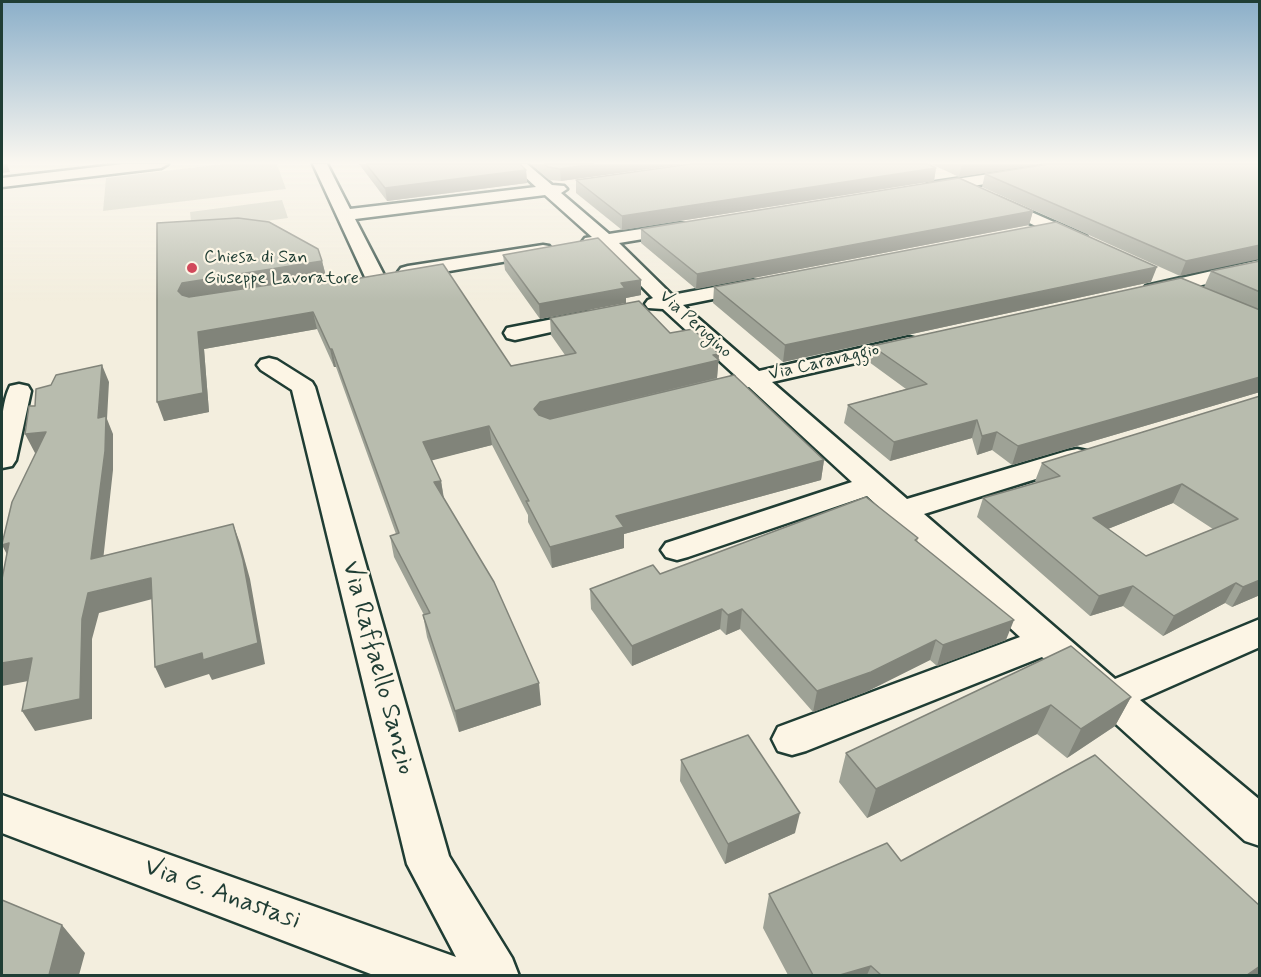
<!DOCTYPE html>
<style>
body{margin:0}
#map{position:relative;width:1261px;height:977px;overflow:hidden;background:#f3eede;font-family:Mynerve,sans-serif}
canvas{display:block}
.frame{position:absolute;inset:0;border:3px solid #1f3d34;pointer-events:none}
</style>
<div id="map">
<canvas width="1261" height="977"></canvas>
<div class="frame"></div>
</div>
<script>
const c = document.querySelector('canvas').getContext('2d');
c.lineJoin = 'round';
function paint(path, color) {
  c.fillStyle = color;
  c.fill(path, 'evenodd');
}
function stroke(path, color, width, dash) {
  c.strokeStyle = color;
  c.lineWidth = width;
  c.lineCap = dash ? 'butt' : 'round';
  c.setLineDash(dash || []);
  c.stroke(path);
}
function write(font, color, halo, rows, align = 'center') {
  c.font = font + ' Mynerve,sans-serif';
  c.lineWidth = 4.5;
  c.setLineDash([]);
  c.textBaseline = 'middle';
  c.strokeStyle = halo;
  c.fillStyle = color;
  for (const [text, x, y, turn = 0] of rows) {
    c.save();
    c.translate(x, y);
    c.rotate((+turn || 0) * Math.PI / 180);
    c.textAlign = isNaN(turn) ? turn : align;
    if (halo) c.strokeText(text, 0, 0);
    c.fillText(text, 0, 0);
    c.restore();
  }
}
paint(new Path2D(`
 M 223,164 L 277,164 L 286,189 L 103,211 L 106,178 Z
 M 282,200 L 288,218 L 192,231 L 190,212 Z`), '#d0d1c2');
const street = new Path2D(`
 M 123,164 L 168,164 L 161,168 L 2,187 L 2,178 Z
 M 313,164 L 327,164 L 350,209 L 536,187 L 511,164 L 527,164 L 552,185 L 564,186 L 567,189 L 561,193 L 609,234 L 679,223 L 685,224 L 688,228 L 685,232 L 619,243 L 672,295 L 751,280 L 758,282 L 761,286 L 758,290 L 683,305 L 759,371 L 909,337 L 917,339 L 920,344 L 917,349 L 772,382 L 907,499 L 1067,451 L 1077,449 L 1087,451 L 1091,457 L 1087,463 L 924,514 L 1115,679 L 1260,619 L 1260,647 L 1140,700 L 1260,800 L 1260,846 L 1245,841 L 1042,657 L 806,751 L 792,755 L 778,751 L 772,739 L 778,727 L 1020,637 L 867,496 L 688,557 L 677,560 L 666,557 L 661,550 L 666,543 L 852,482 L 749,387 L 740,389 L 732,387 L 728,382 L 732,377 L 736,376 L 663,309 L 648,308 L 645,304 L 648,300 L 653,298 L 602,246 L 585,246 L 582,242 L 585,238 L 592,237 L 545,195 L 355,219 L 385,277 L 382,281 L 368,281 L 365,277 Z
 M 1056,164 L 1092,164 L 1085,168 L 929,193 L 921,188 L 929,183 Z
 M 997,197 L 1086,236 L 1089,240 L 1086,244 L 1074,244 L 991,205 L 989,202 L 991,199 Z
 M 543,245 L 549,246 L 552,250 L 549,254 L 408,278 L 401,276 L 398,272 L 401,268 L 408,266 Z
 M 1260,260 L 1260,272 L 1153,296 L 1146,294 L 1143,290 L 1146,286 Z
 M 589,312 L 596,314 L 600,318 L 596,322 L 515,340 L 507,338 L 504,333 L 507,328 Z
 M 269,358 L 277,360 L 312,382 L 315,387 L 449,856 L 512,958 L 519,976 L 376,976 L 2,833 L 2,795 L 456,957 L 407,864 L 292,390 L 261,370 L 257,365 L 261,360 Z
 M 19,384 L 28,386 L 31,391 L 16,460 L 12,466 L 2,468 C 0,445 0,406 10,386 Z`);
stroke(street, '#1f3d34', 5);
paint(street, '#fcf5e5');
paint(new Path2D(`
 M 359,164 L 520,164 L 526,170 L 527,183 L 387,201 Z
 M 531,164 L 684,164 L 561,181 L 549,180 Z
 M 931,164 L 1041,164 L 959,177 Z
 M 1260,164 L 1180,276 L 982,187 L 985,174 Z
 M 936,168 L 934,181 L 622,230 L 576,193 L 576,180 Z
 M 1033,211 L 1029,225 L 696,289 L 641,243 L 641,229 Z
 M 157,223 L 322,261 L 326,276 L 331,283 L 511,366 L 565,355 L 551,335 L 550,318 L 670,333 L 719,354 L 717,378 L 824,460 L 821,480 L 624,534 L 624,548 L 552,568 L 528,522 L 528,515 L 492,445 L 431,460 L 441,481 L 444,498 L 541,705 L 459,732 L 427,637 L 423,615 L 424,615 L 394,557 L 390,536 L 396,534 L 336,367 L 334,367 L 317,329 L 204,349 L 209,412 L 164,421 Z
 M 503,255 L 641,280 L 641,295 L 626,298 L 540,319 L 505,270 Z
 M 1260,261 L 1260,392 L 1012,465 L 992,450 L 977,455 L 972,438 L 890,461 L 844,423 L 848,405 L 906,389 L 869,362 L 872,346 L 1228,297 L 1204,287 L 1211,271 Z
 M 1151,282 L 783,362 L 713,303 L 714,287 Z
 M 1260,396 L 1260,595 L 1232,607 L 1225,603 L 1163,636 L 1123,606 L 1090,616 L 977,517 L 983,498 L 1037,483 L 1035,481 L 1042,463 ZM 1173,503 L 1213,529 L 1146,556 L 1108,529 Z
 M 918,538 L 917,542 L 1006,640 L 937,666 L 930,660 L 866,692 L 813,712 L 740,629 L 726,635 L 720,629 L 632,666 L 591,609 L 590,589 L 660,574 Z
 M 1071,646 L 1131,697 L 1115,726 L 1067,758 L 1037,734 L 867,818 L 839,782 L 846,753 Z
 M 681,760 L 795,833 L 725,864 L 680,781 Z
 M 901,861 L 1260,975 L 788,975 L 763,928 L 769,894 Z`), '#9ea296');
paint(new Path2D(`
 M 2,164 L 7,164 L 10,172 L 2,173 Z
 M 594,164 L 684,164 L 561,181 L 560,169 Z
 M 962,164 L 1041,164 L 959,177 Z
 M 936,168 L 934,181 L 622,230 L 622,216 Z
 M 526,170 L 527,183 L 387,201 L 385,188 Z
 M 1033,211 L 1029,225 L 696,289 L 697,274 Z
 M 1260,245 L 1260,259 L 1180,276 L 1186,261 Z
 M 322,261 L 326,277 L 183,307 L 178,291 L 182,283 Z
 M 1157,267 L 1151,282 L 783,362 L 785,345 Z
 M 641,280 L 641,295 L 626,298 L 626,303 L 540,319 L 539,304 L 621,283 Z
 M 313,312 L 317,329 L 204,349 L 209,412 L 164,421 L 157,402 L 198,332 Z
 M 330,349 L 332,349 L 336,367 L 334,367 Z
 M 719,354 L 717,378 L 541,421 L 534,409 L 540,402 Z
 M 102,365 L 109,382 L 107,419 L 113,434 L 113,470 L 101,579 L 91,559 L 98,418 Z
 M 1260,377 L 1260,392 L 1012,465 L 1018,446 Z
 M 977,420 L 972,438 L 890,461 L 894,442 Z
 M 489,426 L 492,445 L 426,462 L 423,442 Z
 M 46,432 L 55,450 L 35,453 L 25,434 Z
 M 997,432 L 992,450 L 977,455 L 982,436 Z
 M 824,460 L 821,480 L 624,534 L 624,548 L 552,568 L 550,547 L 616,516 Z
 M 441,481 L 444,501 L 434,482 Z
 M 1182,484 L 1173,503 L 1085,538 L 1093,518 Z
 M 233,524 L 240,543 L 250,579 L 265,664 L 212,680 L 209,674 L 165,688 L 155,667 L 202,653 Z
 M 9,543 L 12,564 L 2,545 Z
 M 151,578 L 160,597 L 99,613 L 92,639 L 92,719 L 35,731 L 22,711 L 82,619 L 88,593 Z
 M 1260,580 L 1260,595 L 1232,607 L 1243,587 Z
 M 1236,583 L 1225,603 L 1163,636 L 1174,616 Z
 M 1133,586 L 1123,606 L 1090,616 L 1099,596 Z
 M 722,609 L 720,629 L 632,666 L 632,646 Z
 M 742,609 L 740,629 L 726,635 L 728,615 Z
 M 1014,620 L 1006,640 L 937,666 L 943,645 Z
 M 936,640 L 930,660 L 866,692 L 813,712 L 817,691 Z
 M 32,658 L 44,678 L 2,686 L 2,663 Z
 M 539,683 L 541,705 L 459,732 L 455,711 Z
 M 1131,697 L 1115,726 L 1067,758 L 1081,729 Z
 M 1051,705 L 1037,734 L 867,818 L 876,789 Z
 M 800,813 L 795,833 L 725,864 L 728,844 Z
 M 62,925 L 85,953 L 79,975 L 49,975 Z
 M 871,966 L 867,975 L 840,975 Z
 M 1260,966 L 1260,975 L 1247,975 Z`), '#81847a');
const building = new Path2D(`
 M 366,164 L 520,164 L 526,170 L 385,188 Z
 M 544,164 L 594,164 L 560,169 L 548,167 Z
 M 690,164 L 928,164 L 936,168 L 622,216 L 576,180 Z
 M 1049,164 L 1260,164 L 1260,245 L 1186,261 L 985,174 Z
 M 959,178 L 1033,211 L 697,274 L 641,229 Z
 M 238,218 L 269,222 L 318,249 L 322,261 L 182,283 L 178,291 L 182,295 L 189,297 L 328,276 L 331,283 L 443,264 L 511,366 L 576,353 L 550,318 L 639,301 L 670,333 L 693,329 L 719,354 L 713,355 L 719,360 L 540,402 L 534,409 L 539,415 L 550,419 L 734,375 L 824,460 L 616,516 L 624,527 L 550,547 L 526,501 L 529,501 L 489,426 L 423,442 L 441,481 L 434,482 L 494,582 L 539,683 L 455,711 L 423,615 L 430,613 L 390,536 L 399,533 L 332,349 L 330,349 L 313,312 L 198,332 L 203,393 L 157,402 L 157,223 Z
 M 1056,222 L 1157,267 L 785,345 L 714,287 Z
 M 598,238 L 641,280 L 621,283 L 625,288 L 539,304 L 503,255 Z
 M 1260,261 L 1260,292 L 1211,271 Z
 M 1181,278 L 1260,310 L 1260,377 L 1018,446 L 997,432 L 982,436 L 977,420 L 894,442 L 848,405 L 927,384 L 872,346 Z
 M 102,365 L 98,418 L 106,416 L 105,451 L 91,559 L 233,524 L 243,560 L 258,643 L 203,660 L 202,653 L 155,667 L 151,578 L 88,593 L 82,619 L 80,699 L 22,711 L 32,658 L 2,663 L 2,579 L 9,543 L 2,545 L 2,544 L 12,502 L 46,432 L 25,434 L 29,406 L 35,406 L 36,389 L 51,385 L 56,375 Z
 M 1260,396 L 1260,580 L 1243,587 L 1236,583 L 1174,616 L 1133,586 L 1099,596 L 983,498 L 1060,476 L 1042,463 ZM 1182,484 L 1238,519 L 1146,556 L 1093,518 Z
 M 866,497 L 918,538 L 915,540 L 1014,620 L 943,645 L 936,640 L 871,672 L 817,691 L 742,609 L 728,615 L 722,609 L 632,646 L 590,589 L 653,565 L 660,574 Z
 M 1071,646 L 1131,697 L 1081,729 L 1051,705 L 876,789 L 846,753 Z
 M 748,735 L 800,813 L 728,844 L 681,760 Z
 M 1095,755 L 1260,906 L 1260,966 L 1247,975 L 881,975 L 871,966 L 840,975 L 813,975 L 769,894 L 887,843 L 901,861 Z
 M 2,900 L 62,925 L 49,975 L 2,975 Z`);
paint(building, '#b8bcae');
stroke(building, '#81847a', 1.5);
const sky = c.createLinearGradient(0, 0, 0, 301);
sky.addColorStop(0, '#8bafc9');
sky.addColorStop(0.54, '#faf7f0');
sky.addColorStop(1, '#faf7f000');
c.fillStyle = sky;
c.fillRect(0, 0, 1261, 301);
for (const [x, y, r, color] of [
 [192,268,6,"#d1495b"]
]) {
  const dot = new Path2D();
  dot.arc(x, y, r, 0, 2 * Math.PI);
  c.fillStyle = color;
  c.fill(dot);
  stroke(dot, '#fcf5e5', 2);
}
write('18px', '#1f3d34', '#fcf5e5', [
 ["Chiesa di San",204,258],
 ["Giuseppe Lavoratore",204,279]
], 'left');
write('18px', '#1f3d34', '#fcf5e5', [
 ["Via Perugino",695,325,42],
 ["Via Caravaggio",824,363,-13]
]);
write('26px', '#1f3d34', '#fcf5e5', [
 ["Via Raffaello Sanzio",377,668,75],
 ["Via G. Anastasi",222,895,20]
]);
</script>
